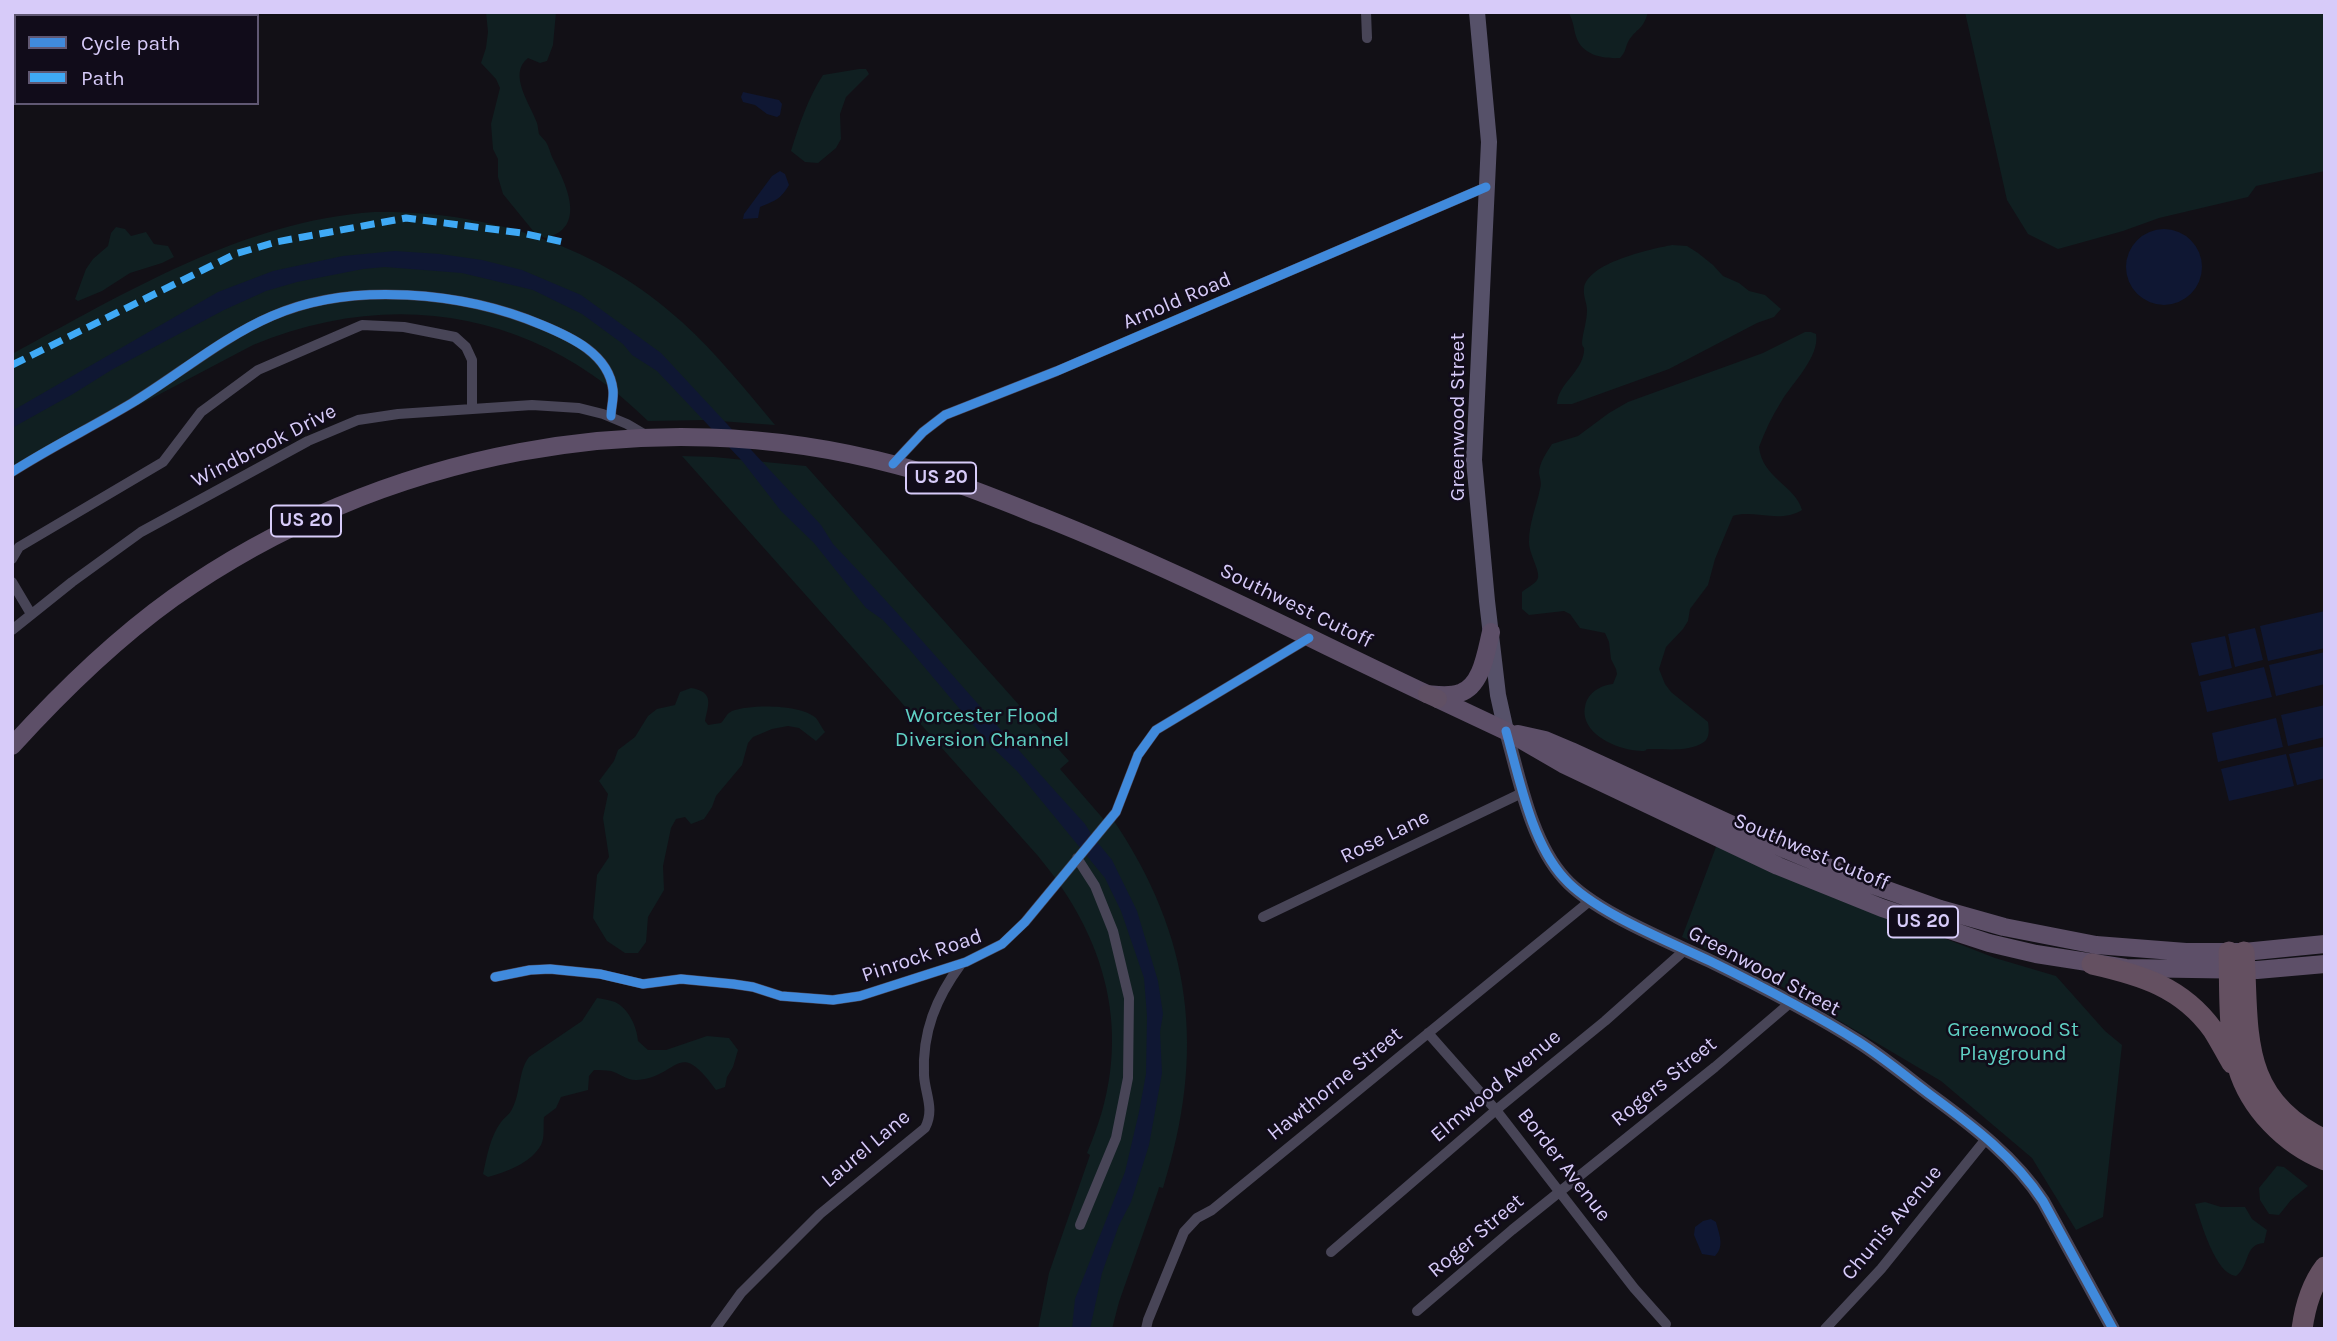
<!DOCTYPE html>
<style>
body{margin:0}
#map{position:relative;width:2337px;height:1341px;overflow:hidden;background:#121016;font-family:Karla,sans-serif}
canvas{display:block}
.frame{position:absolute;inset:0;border:14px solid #d7cbf9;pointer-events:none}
.legend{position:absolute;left:14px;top:14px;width:245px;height:91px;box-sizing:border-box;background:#110c1a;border:2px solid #605873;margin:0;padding:9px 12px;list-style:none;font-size:21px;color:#d7cbf9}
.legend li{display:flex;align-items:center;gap:14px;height:35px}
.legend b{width:35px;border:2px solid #605873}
</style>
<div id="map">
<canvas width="2337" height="1341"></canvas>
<div class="frame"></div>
<ul class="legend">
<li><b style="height:9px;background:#408adc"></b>Cycle path</li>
<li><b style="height:9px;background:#3fa9f5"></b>Path</li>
</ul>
</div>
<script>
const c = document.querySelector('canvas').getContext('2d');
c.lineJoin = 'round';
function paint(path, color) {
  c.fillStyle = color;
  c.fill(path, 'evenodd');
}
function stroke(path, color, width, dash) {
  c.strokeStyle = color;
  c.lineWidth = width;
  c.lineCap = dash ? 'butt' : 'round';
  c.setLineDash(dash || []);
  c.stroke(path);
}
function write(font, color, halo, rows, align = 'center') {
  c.font = font + ' Karla,sans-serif';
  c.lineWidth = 5;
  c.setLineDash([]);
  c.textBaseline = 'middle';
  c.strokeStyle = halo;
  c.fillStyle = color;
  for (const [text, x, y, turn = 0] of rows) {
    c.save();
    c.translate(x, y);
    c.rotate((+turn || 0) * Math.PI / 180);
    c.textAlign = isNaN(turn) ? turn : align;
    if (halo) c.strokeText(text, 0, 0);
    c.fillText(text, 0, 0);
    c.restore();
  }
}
paint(new Path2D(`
 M 486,12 L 556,12 L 553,45 L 547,61 L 540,63 L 528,58 C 507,74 531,105 537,123 C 538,126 538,130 539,134 C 541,137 544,139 546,142 C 549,147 550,152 552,157 C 565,182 589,228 545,238 L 534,232 L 503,194 L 498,177 L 498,159 L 493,149 L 491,124 L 500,88 L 496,79 L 481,63 L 486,48 L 488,32 Z
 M 1568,12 L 1648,12 C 1643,31 1636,28 1628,42 C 1625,48 1626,52 1620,58 C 1602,59 1580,55 1575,33 C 1573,24 1573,20 1568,12 Z
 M 1965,12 L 2325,12 L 2325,171 L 2256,186 L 2248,197 L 2159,218 L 2123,231 L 2058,249 L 2028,234 L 2007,200 Z
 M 859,69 L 866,69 L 869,74 L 846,97 L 840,114 L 841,139 L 836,148 L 818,163 L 805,162 L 791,151 C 799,125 808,98 823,75 Z
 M 374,212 C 487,210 598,245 682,322 C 716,353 745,389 775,425 L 705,420 L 648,421 C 538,312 395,286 253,345 L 12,472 L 12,354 C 125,293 243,221 374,212 Z
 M 116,227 L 125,229 L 131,236 L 146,232 L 154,244 L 168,246 L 174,257 L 162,263 L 130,273 L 102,291 L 78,301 L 75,299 L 86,269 L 93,259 L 108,246 L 111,233 Z
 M 1672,245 L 1687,246 L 1698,253 L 1713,265 L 1723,276 L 1739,283 L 1749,291 L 1765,295 L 1781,309 L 1774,317 L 1757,323 L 1669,369 L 1572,404 L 1557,404 C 1558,384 1581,373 1584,352 C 1585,345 1582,349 1582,342 C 1583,332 1587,321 1587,310 C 1587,303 1583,296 1584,289 C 1586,263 1651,249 1672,245 Z
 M 1805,332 L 1811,332 L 1816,334 C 1820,357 1792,383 1781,402 C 1772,416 1765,431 1759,447 C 1762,478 1796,486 1802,510 C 1780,524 1752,509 1733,516 L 1715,559 L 1708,585 L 1690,609 L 1688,621 L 1683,629 L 1666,647 L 1659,669 L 1665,684 L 1671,692 L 1708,722 C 1709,728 1710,738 1704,742 C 1690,752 1667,749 1651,749 C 1642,749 1650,751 1641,751 C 1615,750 1574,731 1587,700 C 1592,690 1603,685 1613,684 L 1617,674 L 1616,669 L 1611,659 L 1609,642 L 1605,633 L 1580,628 L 1570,614 L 1564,611 L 1529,615 L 1522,609 L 1522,592 C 1526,588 1536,584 1538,578 C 1540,570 1529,554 1529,542 C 1529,523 1536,508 1540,489 C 1542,483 1540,479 1539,473 C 1539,463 1547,452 1552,444 L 1578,436 L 1609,413 L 1628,402 L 1763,353 Z
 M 682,456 L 714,457 L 806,466 L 1069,761 L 1060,769 L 1106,822 L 1112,818 C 1193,937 1206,1052 1163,1188 L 1159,1187 L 1158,1191 L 1119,1302 L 1112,1329 L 1038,1329 L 1049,1273 L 1090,1155 L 1087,1153 C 1135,1045 1112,945 1038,856 Z
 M 691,688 C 715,692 708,705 705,721 L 708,725 L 721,723 C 725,719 726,714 732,711 C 750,704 801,704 816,718 C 819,722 822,728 825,732 L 816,741 L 799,728 L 788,726 L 772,729 L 753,737 L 748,743 L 742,765 L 716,796 L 712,807 L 704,819 L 691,824 L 685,817 L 676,819 L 671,828 L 663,866 L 664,890 L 648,917 L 646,942 L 638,953 L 625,953 L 607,941 L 593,918 L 597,875 L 609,857 L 603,818 L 608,794 L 599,781 L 614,761 L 618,750 L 635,737 L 648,716 L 657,709 L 675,705 L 680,692 Z
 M 1719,839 L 1813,887 L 1995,958 L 2056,976 L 2105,1031 L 2122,1045 L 2103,1217 L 2076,1230 L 2032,1158 L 1941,1081 L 1779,985 L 1682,937 Z
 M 597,998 C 603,999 610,1000 615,1002 C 629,1009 637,1027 638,1041 L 648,1050 L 666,1050 L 707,1036 L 729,1038 L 738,1050 L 733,1067 L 727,1077 L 725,1087 L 716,1090 C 677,1036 680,1077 637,1080 C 628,1081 619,1073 611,1071 C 605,1070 599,1070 594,1070 L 589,1076 L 588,1090 L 561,1097 L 556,1108 L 544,1117 C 543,1125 545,1138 541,1145 C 531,1163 506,1172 488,1177 L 483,1174 C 487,1156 490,1137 501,1122 C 505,1117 510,1114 512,1109 C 521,1093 518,1071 529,1057 L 582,1021 Z
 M 2277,1166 L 2284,1167 L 2308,1186 L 2291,1200 L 2279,1215 L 2269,1214 L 2260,1200 L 2259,1188 Z
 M 2205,1202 L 2221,1207 L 2245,1207 L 2252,1219 L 2267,1230 L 2264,1243 C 2244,1244 2250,1266 2236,1276 C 2215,1274 2201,1222 2195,1204 Z`), '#101f21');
paint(new Path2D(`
 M 743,92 L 779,100 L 782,104 L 780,115 L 777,117 L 767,114 L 755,105 L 743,102 L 741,97 Z
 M 780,171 L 785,174 L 789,185 C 780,200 776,200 760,207 L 758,218 L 743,219 L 744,214 L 772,176 Z
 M2126 267a38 38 0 1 1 76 0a38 38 0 1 1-76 0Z
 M 395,251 L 440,254 L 482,260 L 522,270 L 581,295 L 661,353 L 821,525 L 833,544 C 920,635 1000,731 1085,824 L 1093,837 L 1112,860 L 1137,911 L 1158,981 L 1163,1014 L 1160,1032 L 1162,1073 L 1149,1145 L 1131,1202 L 1119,1225 L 1102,1273 L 1090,1329 L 1072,1329 L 1075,1299 L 1125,1172 L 1139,1112 L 1146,1074 L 1147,1016 L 1144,978 L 1121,911 L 1105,878 L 1017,771 L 991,746 L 910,650 L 883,620 L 866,608 L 814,543 L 781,511 L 743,462 L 657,371 L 632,355 L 623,344 L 582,314 L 533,290 L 462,273 L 385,267 L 363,269 L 297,282 L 266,291 L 224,310 L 113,369 L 73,394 L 12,428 L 12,411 L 218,292 L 273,271 L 343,256 Z
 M 2325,611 L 2325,648 L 2268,661 L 2260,626 Z
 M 2255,628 L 2263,660 L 2235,667 L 2228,634 Z
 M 2225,636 L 2232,668 L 2199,676 L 2191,643 Z
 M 2325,652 L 2325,684 L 2276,696 L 2269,665 Z
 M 2264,667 L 2272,697 L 2207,712 L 2200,682 Z
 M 2325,705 L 2325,737 L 2288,746 L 2281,715 Z
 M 2276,718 L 2283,747 L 2218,762 L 2212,733 Z
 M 2325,746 L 2325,778 L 2297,785 L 2289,754 Z
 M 2286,754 L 2294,786 L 2229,801 L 2221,769 Z
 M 1711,1219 L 1716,1222 C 1719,1234 1725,1246 1715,1256 L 1702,1254 L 1694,1235 L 1695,1227 L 1703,1221 Z`), '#0f1733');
stroke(new Path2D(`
 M 1366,12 L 1367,38
 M 893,464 L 923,432 L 945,415 L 1057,371 L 1486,187
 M 12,472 C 51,447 92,427 132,403 C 178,375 223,337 272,316 C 351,281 464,292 542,325 C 571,337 609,354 613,390 C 614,398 611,408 611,416
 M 12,559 L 19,547 L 163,462 L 201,412 L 258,370 L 362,325 L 404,327 L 455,337 L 466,347 L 472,360 L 472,409
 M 12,582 L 31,614
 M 12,630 L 72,582 L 141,532 L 308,441 L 358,420 L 398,414 L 532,405 L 579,408 L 603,414 L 627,424 L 649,437
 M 1077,858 L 1095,886 L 1113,931 L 1129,998 L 1128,1078 L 1116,1138 L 1080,1225
 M 1263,917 L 1524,792
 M 495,977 L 530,970 L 550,969 L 600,974 L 643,984 L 681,979 L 733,984 L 753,987 L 781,996 L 833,1000 L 860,996 L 966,962 L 1002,944 L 1025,922 L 1116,812 L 1138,755 L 1156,730 L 1309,638
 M 1428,1033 L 1496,1110 L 1634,1288 L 1666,1324
 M 1331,1252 L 1496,1110 L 1605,1021 L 1686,949
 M 1417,1311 L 1512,1230 L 1715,1067 L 1790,1003
 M 715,1329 L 741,1293 L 820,1214 L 925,1128 C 935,1109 925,1094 924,1075 C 922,1032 936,998 961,964
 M 1146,1329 L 1148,1320 L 1184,1232 L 1197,1218 L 1212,1210 L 1591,900
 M 1825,1329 L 1881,1269 L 1986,1139`), '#484557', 10);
stroke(new Path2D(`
 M 1506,731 C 1519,777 1531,842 1564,878 C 1594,912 1668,941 1710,961 C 1761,986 1812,1012 1859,1042 C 1884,1058 1908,1078 1932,1096 C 1973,1126 2015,1158 2043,1201 L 2113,1329`), '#484557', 14);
stroke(new Path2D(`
 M 1477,12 L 1489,142 L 1474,460 L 1487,601 L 1498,695 L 1506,731`), '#565169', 16);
stroke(new Path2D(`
 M 1438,699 L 1506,731 L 1563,764 L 1778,866 L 1882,908 L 1989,943 L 2036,954 L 2126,968 L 2257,970 L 2325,964
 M 1518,734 L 1545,740 L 1571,751 L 1787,850 L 1859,880 L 1940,909 L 2004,927 L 2096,945 L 2186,952 L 2244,952 L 2325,944
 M 12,746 C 62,691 113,641 173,598 C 379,452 651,399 896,465 C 947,478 995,498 1043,517 C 1174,569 1300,634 1427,694 C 1438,695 1449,697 1460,693 C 1482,686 1486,652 1491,632`), '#5d4f68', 18);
stroke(new Path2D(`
 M 1427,694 L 1438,699`), '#605064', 18);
stroke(new Path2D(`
 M 2229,952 C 2230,988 2228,1033 2238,1067 C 2250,1108 2285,1144 2325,1160
 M 2244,952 C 2249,1033 2238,1099 2325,1140
 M 2092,964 C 2141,975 2182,987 2213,1030 C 2220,1041 2226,1053 2232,1063
 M 2302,1329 C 2305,1307 2312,1284 2325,1267`), '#645061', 21);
stroke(new Path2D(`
 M 12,365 L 235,254 L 276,242 L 406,218 L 522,233 L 563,242`), '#3fa9f5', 7, [14, 7]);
stroke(new Path2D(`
 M 893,464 L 923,432 L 945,415 L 1057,371 L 1486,187
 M 12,472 C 51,447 92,427 132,403 C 178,375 223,337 272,316 C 351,281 464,292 542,325 C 571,337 609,354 613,390 C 614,398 611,408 611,416
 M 1506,731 C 1519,777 1531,842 1564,878 C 1594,912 1668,941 1710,961 C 1761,986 1812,1012 1859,1042 C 1884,1058 1908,1078 1932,1096 C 1973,1126 2015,1158 2043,1201 L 2113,1329
 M 495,977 L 530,970 L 550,969 L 600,974 L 643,984 L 681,979 L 733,984 L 753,987 L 781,996 L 833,1000 L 860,996 L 966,962 L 1002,944 L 1025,922 L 1116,812 L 1138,755 L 1156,730 L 1309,638`), '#408adc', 9);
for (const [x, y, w] of [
 [941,478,70],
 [306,521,70],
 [1923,922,70]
]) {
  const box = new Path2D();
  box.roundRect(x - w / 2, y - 15.5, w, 31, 5);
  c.fillStyle = '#110c1a';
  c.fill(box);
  stroke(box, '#d7cbf9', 2);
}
write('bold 19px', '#d7cbf9', null, [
 ["US 20",941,478],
 ["US 20",306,521],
 ["US 20",1923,922]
]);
write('21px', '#d7cbf9', '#110c1a', [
 ["Arnold Road",1177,301,-23],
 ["Greenwood Street",1458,417,-90],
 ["Windbrook Drive",264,446,-27],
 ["Southwest Cutoff",1296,606,26],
 ["Rose Lane",1385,837,-26],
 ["Southwest Cutoff",1811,852,23],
 ["Pinrock Road",922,956,-19],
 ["Greenwood Street",1764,971,28],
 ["Rogers Street",1664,1082,-39],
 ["Hawthorne Street",1335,1084,-39],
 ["Elmwood Avenue",1496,1086,-40],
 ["Laurel Lane",866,1149,-40],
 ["Border Avenue",1564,1165,52],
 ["Chunis Avenue",1892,1223,-50],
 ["Roger Street",1476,1236,-40]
]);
write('21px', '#60d0c4', '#110c1a', [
 ["Worcester Flood",982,716],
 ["Diversion Channel",982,740],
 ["Greenwood St",2013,1030],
 ["Playground",2013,1054]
]);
</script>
